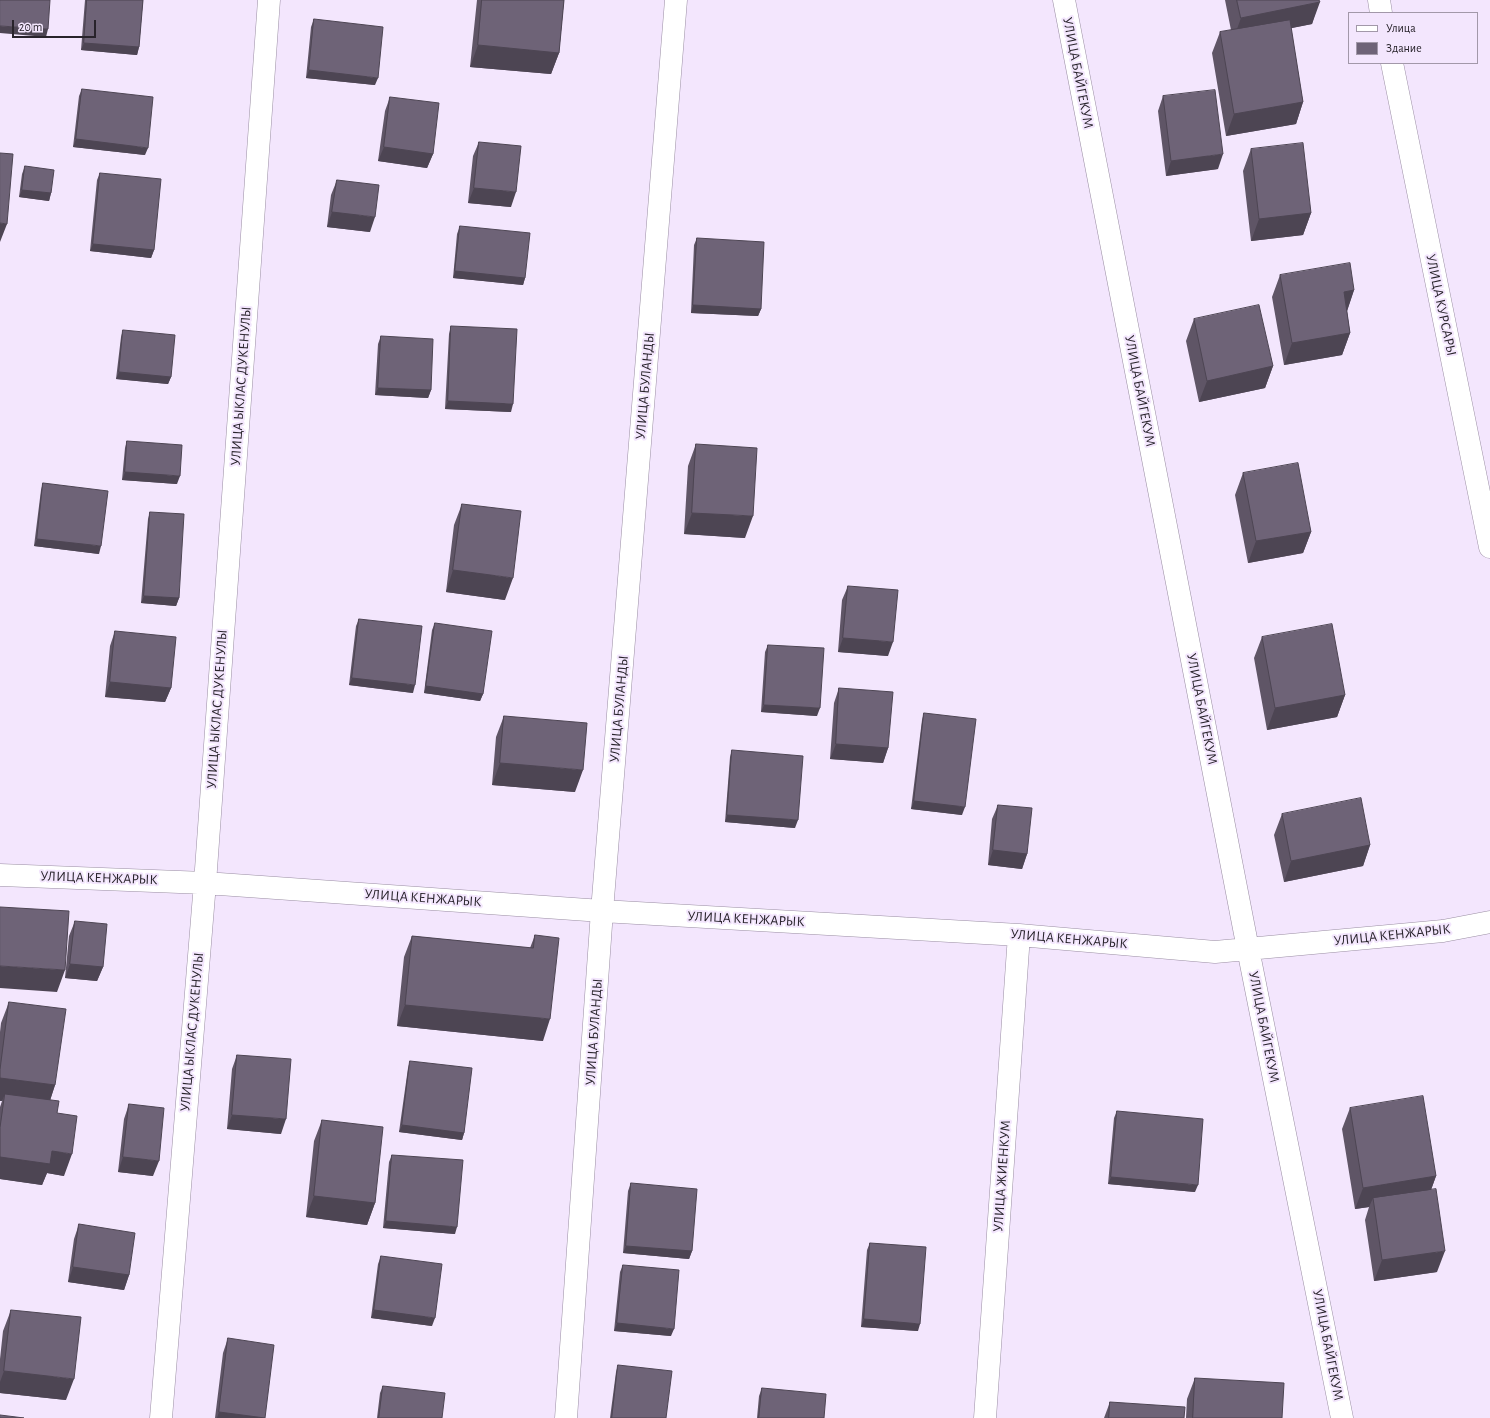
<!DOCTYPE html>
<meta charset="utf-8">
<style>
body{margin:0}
#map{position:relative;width:1490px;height:1418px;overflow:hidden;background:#f3e6fd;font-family:"Alegreya Sans",sans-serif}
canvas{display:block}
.legend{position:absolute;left:1348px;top:12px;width:130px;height:52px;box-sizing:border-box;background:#f3e6fd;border:1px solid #a298a9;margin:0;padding:5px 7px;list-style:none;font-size:12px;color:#28232b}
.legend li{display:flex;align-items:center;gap:8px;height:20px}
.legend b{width:20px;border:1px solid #a298a9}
.scale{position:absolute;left:12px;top:20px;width:84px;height:18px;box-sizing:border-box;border:2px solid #28232b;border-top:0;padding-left:5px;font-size:12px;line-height:14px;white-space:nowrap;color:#28232b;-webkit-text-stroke:3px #f3e6fd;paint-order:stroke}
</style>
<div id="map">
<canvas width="1490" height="1418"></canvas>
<ul class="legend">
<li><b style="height:5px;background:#fff"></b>Улица</li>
<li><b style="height:11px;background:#6e6377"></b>Здание</li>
</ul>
<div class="scale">20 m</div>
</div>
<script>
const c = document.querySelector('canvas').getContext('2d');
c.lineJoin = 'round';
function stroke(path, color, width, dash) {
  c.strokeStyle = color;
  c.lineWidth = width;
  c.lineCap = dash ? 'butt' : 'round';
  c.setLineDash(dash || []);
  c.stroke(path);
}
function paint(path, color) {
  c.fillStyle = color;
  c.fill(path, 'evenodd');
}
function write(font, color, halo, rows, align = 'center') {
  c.font = font + ' "Alegreya Sans",sans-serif';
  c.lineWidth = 4;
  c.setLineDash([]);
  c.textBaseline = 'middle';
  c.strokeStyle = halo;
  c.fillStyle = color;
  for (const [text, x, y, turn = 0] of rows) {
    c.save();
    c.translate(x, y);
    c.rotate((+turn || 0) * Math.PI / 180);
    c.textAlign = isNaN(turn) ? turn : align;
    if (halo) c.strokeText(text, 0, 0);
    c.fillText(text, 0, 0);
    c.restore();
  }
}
const minor = new Path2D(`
 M 1064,0 L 1248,949 L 1342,1418
 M 1379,0 L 1381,13
 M 1392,63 L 1490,547
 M 0,875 L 205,883 L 602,911 L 1019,935 L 1215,952 L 1443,931 L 1490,922
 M 161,1418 L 205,883 L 269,0
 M 566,1418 L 602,911 L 676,0
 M 985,1418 L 1019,935`);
stroke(minor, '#9a8ea3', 23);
stroke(minor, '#fff', 22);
paint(new Path2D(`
 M 85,0 L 143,0 L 139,47 L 137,55 L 81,50 Z
 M 477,0 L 564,0 L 559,53 L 551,74 L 470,67 Z
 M 1225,0 L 1319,0 L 1312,24 L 1291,28 L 1303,102 L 1296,124 L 1226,136 L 1212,53 L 1220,32 L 1231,30 Z
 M 314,19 L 375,85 L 306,78 L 311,27 Z
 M 82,89 L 145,155 L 73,147 L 79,96 Z
 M 1163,96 L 1218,169 L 1166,176 L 1158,111 Z
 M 390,97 L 433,154 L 427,168 L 378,161 L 385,111 Z
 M 479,142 L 511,207 L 468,203 L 473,156 Z
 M 1251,149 L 1311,213 L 1303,235 L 1251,241 L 1243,171 Z
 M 25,166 L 51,193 L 49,201 L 19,197 L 22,174 Z
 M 100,173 L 154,250 L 151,258 L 90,251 L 97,180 Z
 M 337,180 L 370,232 L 327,227 L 331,195 Z
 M 460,226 L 525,278 L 523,285 L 453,278 L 457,234 Z
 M 697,238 L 761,309 L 758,316 L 691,313 L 694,245 Z
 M 1280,275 L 1354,290 L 1347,311 L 1350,333 L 1342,355 L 1284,365 L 1272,297 Z
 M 1194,319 L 1273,366 L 1265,388 L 1199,402 L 1186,341 Z
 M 451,326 L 511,412 L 445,409 L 449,334 Z
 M 123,330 L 171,377 L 168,384 L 116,379 L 121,337 Z
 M 381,336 L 431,390 L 428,398 L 375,395 L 378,344 Z
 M 127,441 L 177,484 L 122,480 L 125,448 Z
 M 696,444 L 745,538 L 684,534 L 688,466 Z
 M 1243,473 L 1311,532 L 1303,553 L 1248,563 L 1235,495 Z
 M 43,483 L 99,554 L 34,546 L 41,490 Z
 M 462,504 L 505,600 L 446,592 L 454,525 Z
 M 150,512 L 179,598 L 176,606 L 141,603 L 148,519 Z
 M 848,586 L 888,656 L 838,652 L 842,600 Z
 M 359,619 L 413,693 L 349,685 L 356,626 Z
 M 435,623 L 483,694 L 480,701 L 424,693 L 432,630 Z
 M 115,631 L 171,688 L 165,702 L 105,697 L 110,646 Z
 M 1262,637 L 1345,695 L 1337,717 L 1267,730 L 1254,658 Z
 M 768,645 L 817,716 L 761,712 L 765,652 Z
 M 839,688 L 888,748 L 883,763 L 830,759 L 834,703 Z
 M 924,713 L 962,815 L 911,809 L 922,720 Z
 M 504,716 L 575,792 L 492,785 L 496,737 Z
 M 732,750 L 795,828 L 725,822 L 730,757 Z
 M 998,805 L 1027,854 L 1022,869 L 988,865 L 992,819 Z
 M 1282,814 L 1370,845 L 1363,866 L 1284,882 L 1274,835 Z
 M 75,921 L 103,967 L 97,981 L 65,978 L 69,936 Z
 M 535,935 L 543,1041 L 397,1026 L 404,957 L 412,936 L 530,948 Z
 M 9,1002 L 55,1085 L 50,1100 L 57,1113 L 64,1176 L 47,1173 L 42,1185 L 0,1179 L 0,1107 L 2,1101 L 0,1101 L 0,1032 L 1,1023 Z
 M 237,1055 L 281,1134 L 227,1129 L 232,1069 Z
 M 410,1061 L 464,1133 L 462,1140 L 399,1132 L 408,1068 Z
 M 129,1104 L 153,1176 L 118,1172 L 124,1119 Z
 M 1350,1108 L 1436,1176 L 1431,1190 L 1437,1272 L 1374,1281 L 1365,1220 L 1369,1207 L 1355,1209 L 1342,1129 Z
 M 1117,1111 L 1195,1192 L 1108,1184 L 1114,1118 Z
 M 322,1120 L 375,1203 L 367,1225 L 306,1217 L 314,1141 Z
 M 392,1155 L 455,1234 L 383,1228 L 389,1162 Z
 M 631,1183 L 692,1251 L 689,1259 L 623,1253 L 628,1191 Z
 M 79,1224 L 129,1275 L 124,1290 L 68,1282 L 74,1239 Z
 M 870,1243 L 918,1331 L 861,1327 L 867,1250 Z
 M 381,1256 L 432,1326 L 371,1318 L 378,1264 Z
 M 623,1265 L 671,1336 L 614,1331 L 620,1272 Z
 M 11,1310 L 66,1400 L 0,1393 L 0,1359 L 3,1331 Z
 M 228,1338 L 265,1418 L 215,1418 L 223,1353 Z
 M 618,1365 L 666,1418 L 610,1418 L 616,1372 Z
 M 1195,1378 L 1282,1418 L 1186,1418 L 1187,1399 Z
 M 383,1386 L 442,1418 L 377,1418 L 380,1393 Z
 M 762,1388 L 824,1418 L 757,1418 L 759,1396 Z
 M 1110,1402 L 1184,1418 L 1104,1418 Z`), '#5f5566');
paint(new Path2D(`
 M 1320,2 L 1312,24 L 1233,40 L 1241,18 Z
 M 0,26 L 48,29 L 46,37 L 0,33 Z
 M 84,43 L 139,47 L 137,55 L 81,50 Z
 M 478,45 L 559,53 L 551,74 L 470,67 Z
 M 309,70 L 378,78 L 375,85 L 306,78 Z
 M 1303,102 L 1296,124 L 1226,136 L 1234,114 Z
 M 76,139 L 148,148 L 145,155 L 73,147 Z
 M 384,147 L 433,154 L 427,168 L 378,161 Z
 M 1223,154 L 1218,169 L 1166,176 L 1171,161 Z
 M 474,188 L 516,192 L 511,207 L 468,203 Z
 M 22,190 L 51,193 L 49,201 L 19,197 Z
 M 332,212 L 375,217 L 370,232 L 327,227 Z
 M 1311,213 L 1303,235 L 1251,241 L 1259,219 Z
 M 0,223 L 7,224 L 0,242 Z
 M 93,244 L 154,250 L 151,258 L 90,251 Z
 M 455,271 L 525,278 L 523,285 L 453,278 Z
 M 1354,290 L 1347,311 L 1344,292 Z
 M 693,305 L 761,309 L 758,316 L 691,313 Z
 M 1350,333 L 1342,355 L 1284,365 L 1292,343 Z
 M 1273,366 L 1265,388 L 1199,402 L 1207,381 Z
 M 119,372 L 171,377 L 168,384 L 116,379 Z
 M 378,388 L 431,390 L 428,398 L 375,395 Z
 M 448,401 L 513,404 L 511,412 L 445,409 Z
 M 125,472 L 180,476 L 177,484 L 122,480 Z
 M 692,513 L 753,516 L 745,538 L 684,534 Z
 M 1311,532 L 1303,553 L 1248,563 L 1256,541 Z
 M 37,539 L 101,546 L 99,554 L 34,546 Z
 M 453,570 L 513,578 L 505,600 L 446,592 Z
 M 144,596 L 179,598 L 176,606 L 141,603 Z
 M 843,638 L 893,642 L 888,656 L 838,652 Z
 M 352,678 L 415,685 L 413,693 L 349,685 Z
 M 110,682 L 171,688 L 165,702 L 105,697 Z
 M 426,686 L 483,694 L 480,701 L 424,693 Z
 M 1345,695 L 1337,717 L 1267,730 L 1275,708 Z
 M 764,705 L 820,708 L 817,716 L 761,712 Z
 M 836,744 L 888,748 L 883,763 L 830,759 Z
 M 500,763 L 583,770 L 575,792 L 492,785 Z
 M 914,801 L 965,807 L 962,815 L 911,809 Z
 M 727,815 L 798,820 L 795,828 L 725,822 Z
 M 1370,845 L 1363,866 L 1284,882 L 1291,861 Z
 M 993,850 L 1027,854 L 1022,869 L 988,865 Z
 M 70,964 L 103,967 L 97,981 L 65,978 Z
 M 0,966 L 65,970 L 57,992 L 0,988 Z
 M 405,1005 L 550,1019 L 543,1041 L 397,1026 Z
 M 0,1078 L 55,1085 L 48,1107 L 5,1094 L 2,1101 L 0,1101 Z
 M 232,1115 L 286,1119 L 281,1134 L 227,1129 Z
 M 402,1125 L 464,1133 L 462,1140 L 399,1132 Z
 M 52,1151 L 72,1154 L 64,1176 L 47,1173 L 42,1185 L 0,1179 L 0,1157 Z
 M 123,1157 L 159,1161 L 153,1176 L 118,1172 Z
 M 1436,1176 L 1428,1198 L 1373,1198 L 1369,1207 L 1355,1209 L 1363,1188 Z
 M 1111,1177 L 1198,1185 L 1195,1192 L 1108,1184 Z
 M 314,1196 L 375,1203 L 367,1225 L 306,1217 Z
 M 386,1221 L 457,1227 L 455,1234 L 383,1228 Z
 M 626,1246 L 692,1251 L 689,1259 L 623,1253 Z
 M 1445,1251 L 1437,1272 L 1374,1281 L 1382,1260 Z
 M 73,1267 L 129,1275 L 124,1290 L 68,1282 Z
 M 374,1310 L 435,1318 L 432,1326 L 371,1318 Z
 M 864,1319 L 920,1324 L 918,1331 L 861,1327 Z
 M 617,1323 L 674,1329 L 671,1336 L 614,1331 Z
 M 4,1371 L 74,1379 L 66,1400 L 0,1393 L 0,1382 Z
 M 219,1412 L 265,1418 L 217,1418 Z`), '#4d4553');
const building = new Path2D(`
 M 0,0 L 50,0 L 48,29 L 0,26 Z
 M 87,0 L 143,0 L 139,47 L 84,43 Z
 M 482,0 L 564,0 L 559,53 L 478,45 Z
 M 1237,0 L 1319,0 L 1320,2 L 1241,18 Z
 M 314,19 L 383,27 L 378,78 L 309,70 Z
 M 1290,20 L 1303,102 L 1234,114 L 1220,32 Z
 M 82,89 L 153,97 L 148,148 L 76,139 Z
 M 1215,90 L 1223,154 L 1171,161 L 1163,96 Z
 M 390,97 L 439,103 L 433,154 L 384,147 Z
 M 479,142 L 521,146 L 516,192 L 474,188 Z
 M 1303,143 L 1311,213 L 1259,219 L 1251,149 Z
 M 0,153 L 13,154 L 7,224 L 0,223 Z
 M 25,166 L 54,170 L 51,193 L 22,190 Z
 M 100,173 L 161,179 L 154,250 L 93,244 Z
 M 337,180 L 379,185 L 375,217 L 332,212 Z
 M 460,226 L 530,233 L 525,278 L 455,271 Z
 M 697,238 L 764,242 L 761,309 L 693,305 Z
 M 1350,263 L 1354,290 L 1344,292 L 1350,333 L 1292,343 L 1280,275 Z
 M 1259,305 L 1273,366 L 1207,381 L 1194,319 Z
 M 451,326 L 517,329 L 513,404 L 448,401 Z
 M 123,330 L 175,335 L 171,377 L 119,372 Z
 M 381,336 L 433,339 L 431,390 L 378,388 Z
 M 127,441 L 182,445 L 180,476 L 125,472 Z
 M 696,444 L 757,448 L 753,516 L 692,513 Z
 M 1298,463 L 1311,532 L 1256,541 L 1243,473 Z
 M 43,483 L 108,491 L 101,546 L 37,539 Z
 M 462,504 L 521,511 L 513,578 L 453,570 Z
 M 150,512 L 184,514 L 179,598 L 144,596 Z
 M 848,586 L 898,590 L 893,642 L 843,638 Z
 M 359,619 L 422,626 L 415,685 L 352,678 Z
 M 435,623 L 492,631 L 483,694 L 426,686 Z
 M 1332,624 L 1345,695 L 1275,708 L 1262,637 Z
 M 115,631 L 176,637 L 171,688 L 110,682 Z
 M 768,645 L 824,648 L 820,708 L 764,705 Z
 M 839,688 L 893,692 L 888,748 L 836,744 Z
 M 924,713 L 976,719 L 965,807 L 914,801 Z
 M 504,716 L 587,723 L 583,770 L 500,763 Z
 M 732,750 L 803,756 L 798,820 L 727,815 Z
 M 1361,798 L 1370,845 L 1291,861 L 1282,814 Z
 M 998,805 L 1032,808 L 1027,854 L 993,850 Z
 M 0,907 L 69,911 L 65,970 L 0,966 Z
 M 75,921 L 107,924 L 103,967 L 70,964 Z
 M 535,935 L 559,938 L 550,1019 L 405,1005 L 412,936 L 533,948 Z
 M 9,1002 L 66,1009 L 55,1085 L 0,1078 L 0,1070 Z
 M 237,1055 L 291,1059 L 286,1119 L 232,1115 Z
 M 410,1061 L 472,1068 L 464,1133 L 402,1125 Z
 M 5,1094 L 59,1101 L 57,1113 L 77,1116 L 72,1154 L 52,1151 L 50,1164 L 0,1157 L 0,1128 Z
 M 1423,1096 L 1436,1176 L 1363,1188 L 1350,1108 Z
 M 129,1104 L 164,1108 L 159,1161 L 123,1157 Z
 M 1117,1111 L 1203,1119 L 1198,1185 L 1111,1177 Z
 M 322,1120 L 383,1127 L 375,1203 L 314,1196 Z
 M 392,1155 L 463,1160 L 457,1227 L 386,1221 Z
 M 631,1183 L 697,1189 L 692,1251 L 626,1246 Z
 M 1436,1189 L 1445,1251 L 1382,1260 L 1373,1198 Z
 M 79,1224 L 135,1233 L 129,1275 L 73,1267 Z
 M 870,1243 L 926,1247 L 920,1324 L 864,1319 Z
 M 381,1256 L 442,1264 L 435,1318 L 374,1310 Z
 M 623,1265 L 679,1270 L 674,1329 L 617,1323 Z
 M 11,1310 L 81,1317 L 74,1379 L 4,1371 Z
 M 228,1338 L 274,1345 L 265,1418 L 219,1412 Z
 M 618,1365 L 672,1371 L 666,1418 L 612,1418 Z
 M 1195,1378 L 1284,1383 L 1282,1418 L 1193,1418 Z
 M 383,1386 L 445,1393 L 442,1418 L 379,1418 Z
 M 762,1388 L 826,1394 L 824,1418 L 759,1418 Z
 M 1110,1402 L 1185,1407 L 1184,1418 L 1109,1418 Z
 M 0,1415 L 24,1418 L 0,1418 Z`);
paint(building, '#6e6377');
stroke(building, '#4d4553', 1);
write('14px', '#28232b', '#f3e6fd', [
 ["УЛИЦА БАЙГЕКУМ",1078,73,79],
 ["УЛИЦА КУРСАРЫ",1441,305,78],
 ["УЛИЦА ЫКЛАС ДУКЕНУЛЫ",241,386,-86],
 ["УЛИЦА БУЛАНДЫ",645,386,-85],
 ["УЛИЦА БАЙГЕКУМ",1140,391,79],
 ["УЛИЦА ЫКЛАС ДУКЕНУЛЫ",217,709,-86],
 ["УЛИЦА БУЛАНДЫ",619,709,-85],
 ["УЛИЦА БАЙГЕКУМ",1202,709,79],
 ["УЛИЦА КЕНЖАРЫК",99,878,2],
 ["УЛИЦА КЕНЖАРЫК",423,898,4],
 ["УЛИЦА КЕНЖАРЫК",746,919,3],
 ["УЛИЦА КЕНЖАРЫК",1392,935,-6],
 ["УЛИЦА КЕНЖАРЫК",1069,939,5],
 ["УЛИЦА БАЙГЕКУМ",1264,1027,79],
 ["УЛИЦА ЫКЛАС ДУКЕНУЛЫ",192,1032,-85],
 ["УЛИЦА БУЛАНДЫ",594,1032,-86],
 ["УЛИЦА ЖИЕНКУМ",1002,1176,-86],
 ["УЛИЦА БАЙГЕКУМ",1328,1345,79]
]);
</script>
